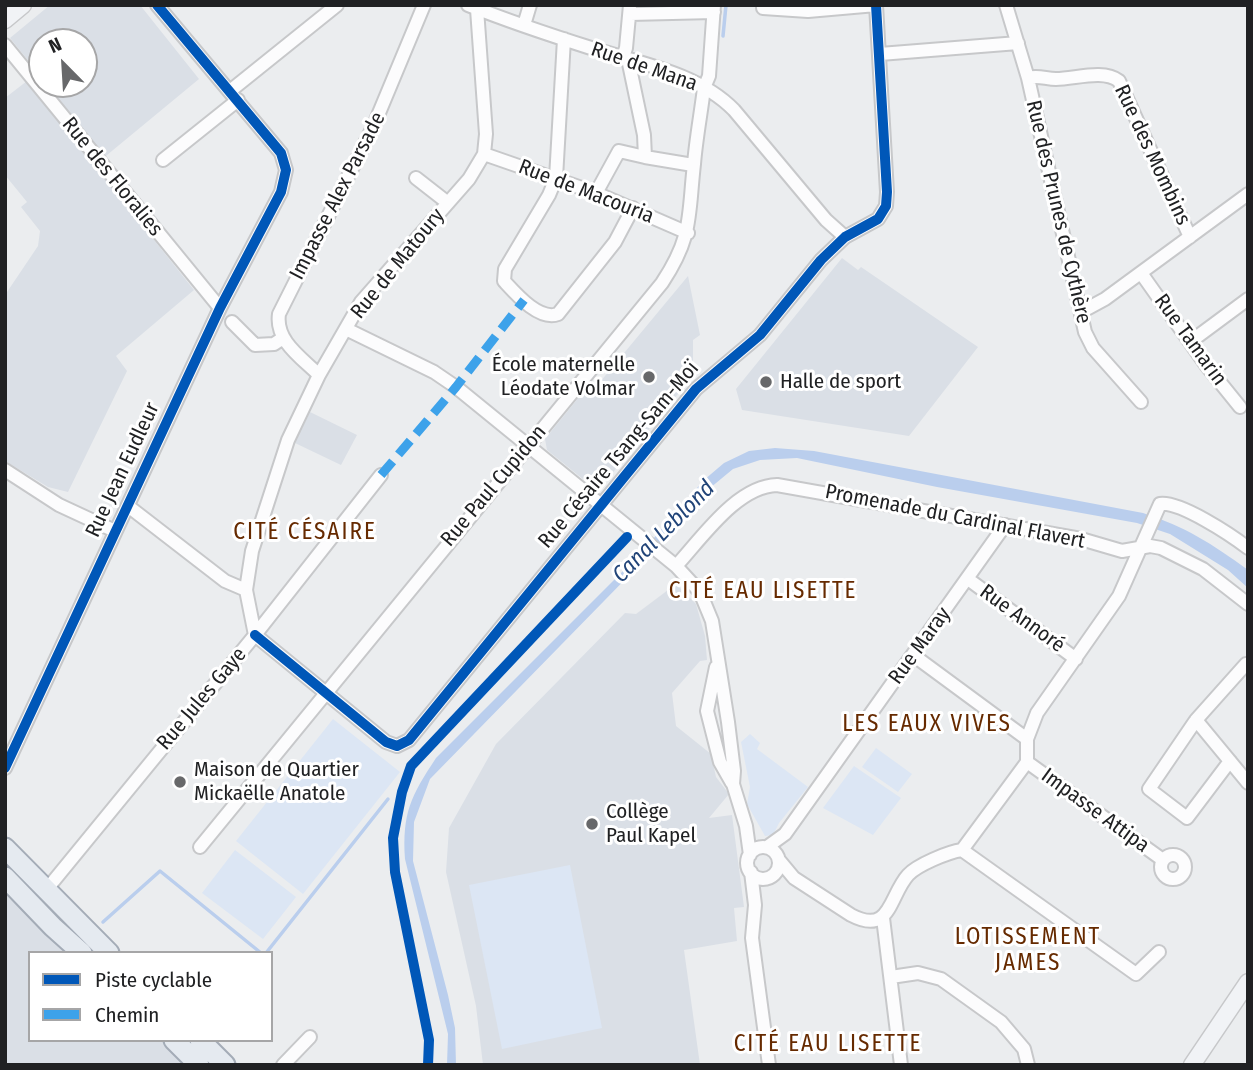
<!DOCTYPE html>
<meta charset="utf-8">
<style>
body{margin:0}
#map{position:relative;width:1253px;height:1070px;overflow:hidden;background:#ebedef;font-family:"Fira Sans Condensed",sans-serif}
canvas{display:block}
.frame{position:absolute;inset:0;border:7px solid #202123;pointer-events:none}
.legend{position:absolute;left:28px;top:951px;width:245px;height:91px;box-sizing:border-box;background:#fff;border:2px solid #a6a6a7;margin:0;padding:9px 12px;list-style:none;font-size:21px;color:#202123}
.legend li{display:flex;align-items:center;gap:14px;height:35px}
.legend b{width:35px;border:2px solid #a6a6a7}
.north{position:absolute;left:28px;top:28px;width:70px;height:70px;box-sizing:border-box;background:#fff;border:2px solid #a6a6a7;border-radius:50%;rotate:336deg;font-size:19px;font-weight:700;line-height:28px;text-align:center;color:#202123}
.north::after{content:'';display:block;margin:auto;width:24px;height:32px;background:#67686a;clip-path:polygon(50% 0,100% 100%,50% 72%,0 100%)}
</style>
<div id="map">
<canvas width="1253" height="1070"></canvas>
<div class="frame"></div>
<ul class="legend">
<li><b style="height:9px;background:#0057b8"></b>Piste cyclable</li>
<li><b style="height:9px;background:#3da2ea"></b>Chemin</li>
</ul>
<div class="north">N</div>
</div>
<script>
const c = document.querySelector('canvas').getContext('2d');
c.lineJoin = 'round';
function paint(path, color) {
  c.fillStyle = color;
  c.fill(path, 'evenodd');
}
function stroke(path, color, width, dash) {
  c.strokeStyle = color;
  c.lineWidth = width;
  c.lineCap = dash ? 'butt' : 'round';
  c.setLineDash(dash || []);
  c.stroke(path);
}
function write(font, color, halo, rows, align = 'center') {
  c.font = font + ' "Fira Sans Condensed",sans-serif';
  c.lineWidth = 6;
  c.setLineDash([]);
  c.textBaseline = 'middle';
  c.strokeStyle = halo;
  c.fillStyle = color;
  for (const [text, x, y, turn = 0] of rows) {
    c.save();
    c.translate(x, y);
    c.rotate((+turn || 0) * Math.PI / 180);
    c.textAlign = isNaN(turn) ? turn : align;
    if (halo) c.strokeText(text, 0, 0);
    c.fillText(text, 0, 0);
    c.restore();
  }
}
paint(new Path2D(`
 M 50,5 L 140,5 L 199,79 L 101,160 L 79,133 L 82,129 L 47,84 L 84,84 L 84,42 L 42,42 L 42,78 L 10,38 Z
 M 27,81 L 194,290 L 116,356 L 127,371 L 68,492 L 48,487 L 5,461 L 5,295 L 38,246 L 40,231 L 21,207 L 27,202 L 5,175 L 5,98 Z
 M 842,258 L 858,270 L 861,267 L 978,347 L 909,436 L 742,410 L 736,389 Z
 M 688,276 L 700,335 L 693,340 L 693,367 L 697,371 L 600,488 L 594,488 L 547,450 L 545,439 L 588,386 L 600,382 Z
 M 310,412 L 357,435 L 341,465 L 295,443 Z
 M 676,584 L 696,604 L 705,636 L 707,660 L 700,661 L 672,693 L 676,726 L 711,754 L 716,777 L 729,794 L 709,818 L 732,815 L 744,907 L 734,908 L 737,941 L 684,950 L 700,1065 L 483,1065 L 476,1006 L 446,872 L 449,828 L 496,744 L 625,613 L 636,614 Z
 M 5,894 L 67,953 L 30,953 L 30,1040 L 163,1040 L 188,1065 L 5,1065 Z`), '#dadfe6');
paint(new Path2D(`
 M 333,719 L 400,772 L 303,894 L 236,841 Z
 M 750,734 L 760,743 L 757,749 L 808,787 L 779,823 L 773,835 L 765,836 L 747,804 L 750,787 L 741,742 Z
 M 876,748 L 912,774 L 898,792 L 862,767 Z
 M 854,766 L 901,798 L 873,835 L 823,808 Z
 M 235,850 L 296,897 L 263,939 L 202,893 Z
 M 570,865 L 602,1028 L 502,1049 L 469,885 Z`), '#dce6f4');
paint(new Path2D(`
 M 775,448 L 814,451 L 1143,513 C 1186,527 1211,543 1248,570 L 1248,588 L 1228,570 L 1170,534 L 1137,523 L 937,487 L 797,458 L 760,460 L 733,469 L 710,488 L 647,557 L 430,779 L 414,822 L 413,861 L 448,995 L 455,1028 L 456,1065 L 447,1065 L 448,1034 L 405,859 C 402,813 411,796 436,758 L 641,553 L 704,480 L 724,463 L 749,451 Z`), '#baceed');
stroke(new Path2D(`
 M 723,36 L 726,5
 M 103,922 L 160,871 L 261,953
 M 266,953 L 388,799`), '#baceed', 3.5);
const street = new Path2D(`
 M 468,5 C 508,21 550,35 591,48 C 639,63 698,73 734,110 L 826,220 L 845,237
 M 1006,5 L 1028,78 L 1085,332 L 1093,348 L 1141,402
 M 763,8 L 808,11 L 876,5
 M 630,14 L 714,12
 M 524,25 L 530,5
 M 564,39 L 556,178 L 549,195 L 505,269 L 504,281 C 516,294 539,321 558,314 L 615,242 L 633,208
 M 5,45 L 220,308
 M 880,54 L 1018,43
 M 623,57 L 626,48 L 630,5
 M 628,59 L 644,135 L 645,157 L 693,165
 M 1028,78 C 1038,75 1046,79 1056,79 C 1075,79 1103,69 1119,81 L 1190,237
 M 230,91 L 337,5
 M 484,154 L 596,193 L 688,233
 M 163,160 L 238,100
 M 416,178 L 448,203
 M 596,193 L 619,151 L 645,157
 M 1141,273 L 1206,365 L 1240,407
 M 1081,312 L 1105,299 L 1248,194
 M 232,322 L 255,345 L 274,344 L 283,338
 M 346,329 L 434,372 L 456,387 L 676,566 L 700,592 L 712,621 L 728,722 L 734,771 L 733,784 L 746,826 L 750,855
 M 1190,342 L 1248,299
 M 319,375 C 302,358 275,341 279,314 L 374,125 L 424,5
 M 5,470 L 59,505 L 115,531
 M 128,506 L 225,581 L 246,590
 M 676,566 C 702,538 737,486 777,485 L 1081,539 L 1122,551 L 1150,546 L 1161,548 L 1203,569 L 1248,604
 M 968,579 L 1076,659
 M 255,635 L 386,742 L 397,746 L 409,740 L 696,389 L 760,335 L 821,260 L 845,237 L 878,219 L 886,206 L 887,192 L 876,5
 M 255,635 L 246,590 L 252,551 L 288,440 L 319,375 L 361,302 L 469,179 L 484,154 L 486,134 L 477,9
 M 913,655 L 1027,739
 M 716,667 L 707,711 L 720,762 L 732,783
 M 1196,720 L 1248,783
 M 1230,761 L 1187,818 L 1149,789 L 1196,720 L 1246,664
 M 1027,762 L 1163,860
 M 5,768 L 220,308 L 281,192 L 286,170 L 281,153 L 157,5
 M 200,847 L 662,283 C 693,236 688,217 694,164 C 696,139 701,113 704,88 L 709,76 L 714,5
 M 767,847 L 785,834 L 1005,525
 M747 863a16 16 0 1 1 32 0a16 16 0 1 1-32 0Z
 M 962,850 L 1027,762 L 1027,739 L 1037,713 L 1119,596 L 1160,504 C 1180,501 1231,535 1248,548
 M 962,850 L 1136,974 L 1159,952
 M1161 867a12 12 0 1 1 24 0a12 12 0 1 1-24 0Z
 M 779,860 L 794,878 L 851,915 C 891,936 889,896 908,875 C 917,865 948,852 962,850
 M 751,872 L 755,905 L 752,938 L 769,1065
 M 47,889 L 255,635 L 381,475
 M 883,918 L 901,1065
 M 891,977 L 918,973 L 941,979 L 1001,1022 L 1024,1049 L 1028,1065
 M 283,1065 L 310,1037`);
const secondary = new Path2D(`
 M 5,20 L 23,5
 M 1192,1065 L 1248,982`);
const primary = new Path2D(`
 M 5,848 L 109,953
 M 5,877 L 53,927 L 82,953
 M 174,1040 L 199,1065
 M 200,1040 L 225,1065`);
stroke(street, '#c7c8ca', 16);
stroke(secondary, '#c7c8ca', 19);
stroke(primary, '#a4acb7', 23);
stroke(street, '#fcfcfd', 12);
stroke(secondary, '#f1f3f6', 16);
stroke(primary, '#e5eaf0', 19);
stroke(new Path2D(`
 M 381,475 L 456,387 L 524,300`), '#3da2ea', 9, [18, 9]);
stroke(new Path2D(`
 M 255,635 L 386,742 L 397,746 L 409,740 L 696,389 L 760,335 L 821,260 L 845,237 L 878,219 L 886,206 L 887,192 L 876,5
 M 5,768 L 220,308 L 281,192 L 286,170 L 281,153 L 157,5
 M 428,1065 L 429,1040 L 395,872 L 393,838 L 402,792 L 411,766 L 627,537`), '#0057b8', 10);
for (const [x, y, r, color] of [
 [649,377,7,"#67686a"],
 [766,382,7,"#67686a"],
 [180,782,7,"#67686a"],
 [592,824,7,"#67686a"]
]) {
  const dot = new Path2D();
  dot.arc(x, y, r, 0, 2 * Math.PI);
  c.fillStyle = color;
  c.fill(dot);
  stroke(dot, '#fff', 2.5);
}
write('21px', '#202123', '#fff', [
 ["Rue de Mana",644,67,19],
 ["Rue des Mombins",1152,155,65],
 ["Rue des Floralies",112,177,51],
 ["Rue de Macouria",586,192,21],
 ["Impasse Alex Parsade",338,196,-63],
 ["Rue des Prunes de Cythère",1058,212,77],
 ["Rue de Matoury",398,264,-51],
 ["Rue Tamarin",1190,340,54],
 ["Rue Césaire Tsang-Sam-Moï",619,455,-50],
 ["Rue Jean Eudleur",123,470,-65],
 ["Rue Paul Cupidon",494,486,-50],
 ["Promenade du Cardinal Flavert",955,517,11],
 ["Rue Annoré",1022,619,36],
 ["Rue Maray",920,646,-54],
 ["Rue Jules Gaye",202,699,-50],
 ["Impasse Attipa",1095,811,36]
]);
write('21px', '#202123', '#fff', [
 ["École maternelle",635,365,"right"],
 ["Léodate Volmar",635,389,"right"],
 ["Halle de sport",780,382],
 ["Maison de Quartier",194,770],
 ["Mickaëlle Anatole",194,794],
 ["Collège",606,812],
 ["Paul Kapel",606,836]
], 'left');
write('italic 23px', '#214478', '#fff', [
 ["Canal Leblond",664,532,-45]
]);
c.letterSpacing = '2px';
write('23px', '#662a00', '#fff', [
 ["CITÉ CÉSAIRE",305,533],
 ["CITÉ EAU LISETTE",763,592],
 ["LES EAUX VIVES",927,725],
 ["LOTISSEMENT",1028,938],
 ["JAMES",1028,964],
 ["CITÉ EAU LISETTE",828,1045]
]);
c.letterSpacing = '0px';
</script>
